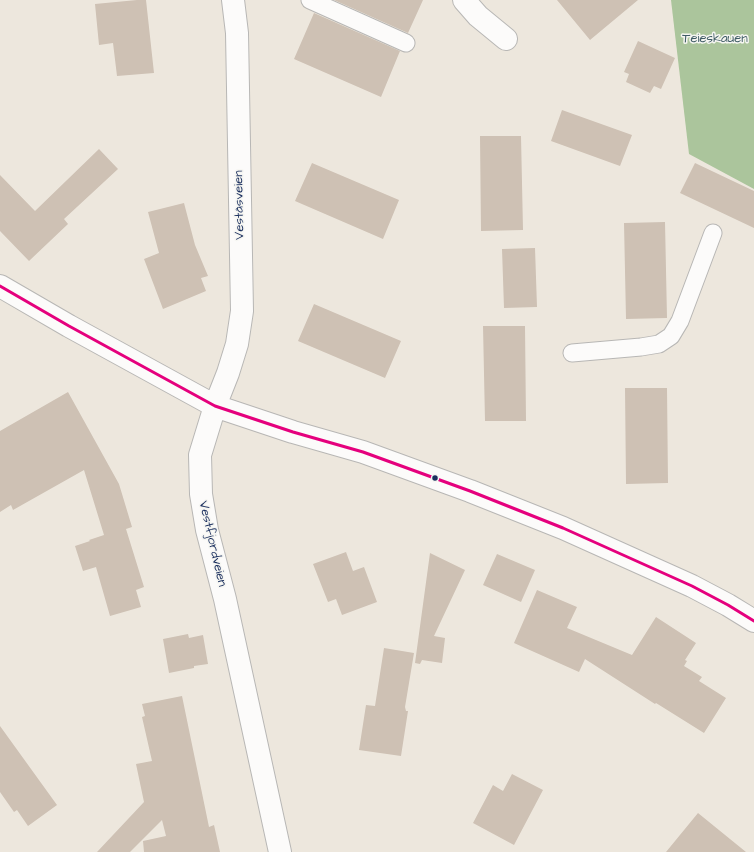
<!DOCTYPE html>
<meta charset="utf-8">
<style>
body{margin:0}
canvas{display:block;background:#ede7dd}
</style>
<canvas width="754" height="852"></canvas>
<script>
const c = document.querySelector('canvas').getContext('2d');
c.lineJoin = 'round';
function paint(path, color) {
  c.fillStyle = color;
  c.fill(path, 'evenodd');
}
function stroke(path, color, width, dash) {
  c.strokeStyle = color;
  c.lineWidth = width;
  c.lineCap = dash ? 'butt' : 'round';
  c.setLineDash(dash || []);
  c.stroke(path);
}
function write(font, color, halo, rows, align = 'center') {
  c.font = font + ' "Architects Daughter",sans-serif';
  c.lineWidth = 3;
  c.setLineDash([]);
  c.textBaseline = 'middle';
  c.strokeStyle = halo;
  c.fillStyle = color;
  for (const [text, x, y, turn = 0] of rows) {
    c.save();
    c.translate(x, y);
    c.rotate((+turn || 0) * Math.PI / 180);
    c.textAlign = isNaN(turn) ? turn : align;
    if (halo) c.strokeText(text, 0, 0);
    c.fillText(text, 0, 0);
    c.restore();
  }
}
paint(new Path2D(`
 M 671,0 L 754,0 L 754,189 L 689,154 Z`), '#abc59c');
paint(new Path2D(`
 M 137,0 L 146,0 L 154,73 L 117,76 L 113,43 L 99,45 L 95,4 Z
 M 334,0 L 423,0 L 408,33 Z
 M 557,0 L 638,0 L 590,40 Z
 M 314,13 L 400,51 L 381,97 L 294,59 Z
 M 638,41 L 675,58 L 661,89 L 654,86 L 650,93 L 626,82 L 629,74 L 624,72 Z
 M 562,110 L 632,135 L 620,166 L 551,141 Z
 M 480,136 L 521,136 L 523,230 L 481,231 Z
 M 99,149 L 118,169 L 64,219 L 68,224 L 29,261 L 0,231 L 0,175 L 35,211 Z
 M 312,163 L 399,200 L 383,239 L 295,201 Z
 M 695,163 L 754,191 L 754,228 L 680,193 Z
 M 184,203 L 195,245 L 208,276 L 201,278 L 206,291 L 163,309 L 144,259 L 159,253 L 148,212 Z
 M 665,222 L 667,318 L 626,319 L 624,223 Z
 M 535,248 L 537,307 L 504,308 L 502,249 Z
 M 314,304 L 401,341 L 385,378 L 298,341 Z
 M 483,326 L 525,326 L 526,421 L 485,421 Z
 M 625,388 L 667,388 L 668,483 L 626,484 Z
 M 68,392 L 119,484 L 132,527 L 126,529 L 144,587 L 136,590 L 141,607 L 110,616 L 96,567 L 83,571 L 75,546 L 90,541 L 89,540 L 104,535 L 84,470 L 13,510 L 11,505 L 0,512 L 0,431 Z
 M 346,552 L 353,571 L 364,567 L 377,602 L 342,615 L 336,599 L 328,602 L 313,564 Z
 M 430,553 L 465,570 L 434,636 L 445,638 L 442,663 L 422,660 L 420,664 L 415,663 Z
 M 497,554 L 535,570 L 521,602 L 483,585 Z
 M 537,590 L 577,607 L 567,628 L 632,655 L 656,617 L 696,643 L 685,660 L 687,661 L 684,666 L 702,677 L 699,681 L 726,698 L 704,733 L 656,703 L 655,704 L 585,659 L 579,672 L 514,643 Z
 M 188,634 L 189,638 L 203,635 L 208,664 L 194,666 L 194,668 L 169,673 L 163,639 Z
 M 384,648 L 414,653 L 405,707 L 406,711 L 408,711 L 401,756 L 359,750 L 366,705 L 375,706 Z
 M 182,696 L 209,827 L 214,825 L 220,852 L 144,852 L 143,841 L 166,836 L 162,820 L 130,852 L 97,852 L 144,802 L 136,764 L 152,761 L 142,717 L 145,716 L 142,704 Z
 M 0,726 L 57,805 L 28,826 L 17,810 L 14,812 L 0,792 Z
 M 512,774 L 543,790 L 514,845 L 473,823 L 493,785 L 503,791 Z
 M 698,813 L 746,852 L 666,852 Z`), '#cec1b4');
const lane = new Path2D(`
 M 310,0 L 406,43
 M 572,353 L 641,347 L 659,344 L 671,336 L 680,321 L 713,233`);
const street = new Path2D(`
 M 233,0 L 237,33 L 242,311 L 237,344 L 228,373 L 215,406 L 200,455 L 201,494 L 207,530 L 225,599 L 280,852
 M 464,0 L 478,16 L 506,39
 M 0,286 L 69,326 L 215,406 L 293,432 L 363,452 L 470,491 L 563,528 L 692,586 L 728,605 L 754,621`);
stroke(lane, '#b8b7b5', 19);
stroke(street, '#b8b7b5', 24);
stroke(lane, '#fcfbfa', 17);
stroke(street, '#fcfbfa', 22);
stroke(new Path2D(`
 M 0,286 L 69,326 L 215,406 L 293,432 L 363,452 L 470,491 L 563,528 L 692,586 L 728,605 L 754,621`), '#e5007d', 3);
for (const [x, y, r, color] of [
 [435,478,3.5,"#1b2f5e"]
]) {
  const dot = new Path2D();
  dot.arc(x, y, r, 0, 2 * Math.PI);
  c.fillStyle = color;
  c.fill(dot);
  stroke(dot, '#f6f6f2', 1.5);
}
write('13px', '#3f5c65', '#f6f6f2', [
 ["Teieskauen",715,39]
]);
write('13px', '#1b2f5e', '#f6f6f2', [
 ["Veståsveien",240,205,-91],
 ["Vestfjordveien",212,544,77]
]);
</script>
